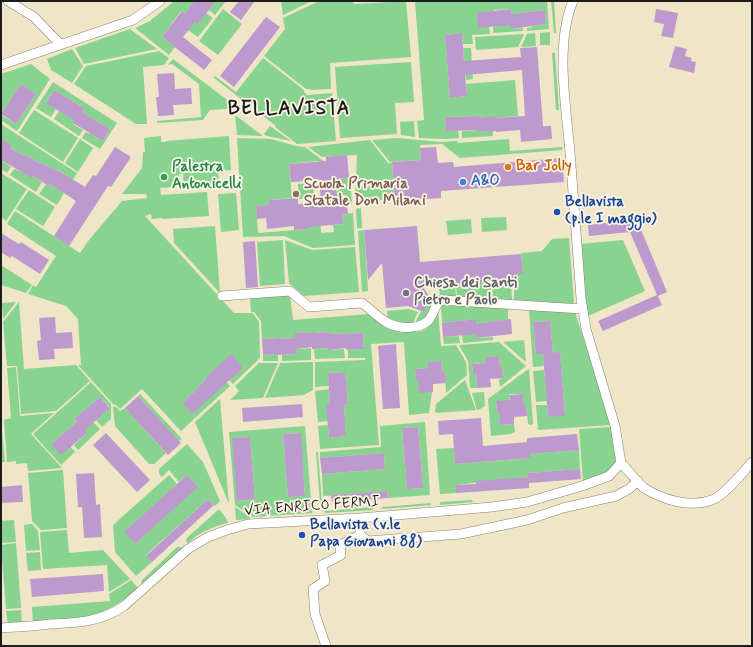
<!DOCTYPE html>
<style>
body{margin:0}
#map{position:relative;width:753px;height:647px;overflow:hidden;background:#efe5c7;font-family:Mynerve,sans-serif}
canvas{display:block}
.frame{position:absolute;inset:0;border:2px solid #1c1c1c;pointer-events:none}
</style>
<div id="map">
<canvas width="753" height="647"></canvas>
<div class="frame"></div>
</div>
<script>
const c = document.querySelector('canvas').getContext('2d');
c.lineJoin = 'round';
function paint(path, color) {
  c.fillStyle = color;
  c.fill(path, 'evenodd');
}
function stroke(path, color, width, dash) {
  c.strokeStyle = color;
  c.lineWidth = width;
  c.lineCap = dash ? 'butt' : 'round';
  c.setLineDash(dash || []);
  c.stroke(path);
}
function write(font, color, halo, rows, align = 'center') {
  c.font = font + ' Mynerve,sans-serif';
  c.lineWidth = 3.5;
  c.setLineDash([]);
  c.textBaseline = 'middle';
  c.strokeStyle = halo;
  c.fillStyle = color;
  for (const [text, x, y, turn = 0] of rows) {
    c.save();
    c.translate(x, y);
    c.rotate((+turn || 0) * Math.PI / 180);
    c.textAlign = isNaN(turn) ? turn : align;
    if (halo) c.strokeText(text, 0, 0);
    c.fillText(text, 0, 0);
    c.restore();
  }
}
paint(new Path2D(`
 M 174,1 L 194,1 L 185,14 L 181,11 L 162,37 L 175,47 L 169,55 L 135,28 L 150,21 Z
 M 216,1 L 226,1 L 215,15 L 209,10 Z
 M 281,1 L 312,1 L 283,15 Z
 M 319,1 L 351,1 L 355,4 L 406,1 L 411,57 L 330,63 L 331,89 L 311,90 L 310,89 L 306,89 L 264,56 L 285,29 L 283,18 Z
 M 415,1 L 547,1 L 549,29 L 527,31 L 527,28 L 532,27 L 532,26 L 546,24 L 545,10 L 512,14 L 511,9 L 494,10 L 489,27 L 490,34 L 472,35 L 473,44 L 463,44 L 462,33 L 445,35 L 450,98 L 467,96 L 466,84 L 515,80 L 518,116 L 495,118 L 495,117 L 479,118 L 478,116 L 445,117 L 446,131 L 458,130 L 459,138 L 446,139 L 419,138 L 417,121 L 424,120 Z
 M 551,1 L 554,1 L 556,33 L 554,33 Z
 M 223,9 L 242,24 L 218,55 L 199,41 Z
 M 206,13 L 213,18 L 198,37 L 188,30 L 195,22 L 198,24 Z
 M 511,24 L 511,29 L 523,28 L 523,31 L 493,33 L 493,27 L 499,26 L 499,25 Z
 M 130,29 L 157,49 L 84,64 L 75,48 Z
 M 550,32 L 550,45 L 540,45 L 540,33 Z
 M 535,33 L 536,46 L 521,47 L 527,34 Z
 M 524,34 L 518,47 L 476,50 L 475,37 Z
 M 463,48 L 471,48 L 473,79 L 466,80 Z
 M 72,49 L 83,66 L 72,83 L 51,70 L 47,59 Z
 M 159,51 L 169,58 L 164,65 L 143,67 L 147,124 L 136,124 L 74,84 L 86,66 Z
 M 552,53 L 555,53 L 559,110 L 556,110 Z
 M 263,58 L 304,90 L 304,93 L 306,93 L 306,95 L 332,93 L 336,141 L 297,144 L 275,127 L 276,126 L 214,78 L 215,76 L 236,92 Z
 M 173,59 L 238,108 L 210,110 L 203,120 L 157,123 L 157,121 L 201,117 L 199,84 L 172,64 L 168,65 Z
 M 411,62 L 414,102 L 395,103 L 397,134 L 340,138 L 335,67 Z
 M 31,64 L 50,79 L 17,131 L 1,120 L 1,115 L 16,124 L 36,94 L 21,84 L 1,114 L 1,74 Z
 M 53,82 L 117,123 L 100,149 L 82,138 L 86,132 L 89,134 L 90,133 L 103,141 L 110,129 L 82,112 L 84,108 L 54,90 L 46,102 L 56,109 L 51,117 L 36,108 Z
 M 34,110 L 78,138 L 63,162 L 19,133 Z
 M 59,111 L 75,120 L 73,124 L 83,130 L 79,136 L 54,119 Z
 M 235,115 L 263,136 L 237,135 Z
 M 414,121 L 415,137 L 401,135 L 400,122 Z
 M 1,124 L 77,173 L 73,180 L 57,169 L 55,171 L 41,162 L 40,164 L 25,154 L 24,156 L 10,148 L 11,145 L 1,139 Z
 M 270,126 L 291,141 L 267,136 L 264,134 Z
 M 479,130 L 479,132 L 493,131 L 493,136 L 462,138 L 462,131 Z
 M 161,136 L 161,142 L 166,142 L 166,141 L 229,136 L 231,170 L 218,171 L 219,185 L 184,188 L 183,174 L 179,174 L 180,184 L 175,185 L 175,187 L 160,188 L 161,195 L 207,192 L 209,216 L 162,219 L 162,218 L 152,219 L 151,214 L 145,216 L 234,313 L 253,313 L 259,322 L 260,357 L 257,361 L 233,384 L 229,380 L 243,368 L 231,355 L 205,378 L 206,379 L 183,403 L 192,413 L 226,382 L 230,386 L 181,431 L 142,389 L 120,409 L 115,404 L 114,405 L 78,365 L 81,365 L 78,319 L 66,306 L 28,294 L 33,285 L 36,287 L 56,256 L 7,224 L 15,211 L 80,253 L 89,240 L 122,201 L 147,198 L 146,194 L 122,194 L 142,168 L 143,152 L 145,152 L 144,138 Z
 M 237,138 L 271,139 L 296,146 L 305,147 L 326,163 L 317,161 L 289,164 L 292,198 L 269,200 L 269,205 L 256,206 L 258,233 L 308,229 L 307,217 L 320,212 L 321,233 L 334,232 L 333,225 L 343,224 L 342,215 L 353,213 L 355,245 L 313,248 L 284,236 L 243,237 Z
 M 397,138 L 441,142 L 457,141 L 458,143 L 509,139 L 510,151 L 562,147 L 562,150 L 460,158 L 442,144 L 420,145 L 421,160 L 390,162 L 372,140 Z
 M 80,139 L 93,148 L 78,172 L 65,163 Z
 M 370,140 L 388,163 L 392,163 L 395,199 L 355,202 L 357,155 L 322,157 L 308,147 Z
 M 1,160 L 11,167 L 7,173 L 1,169 Z
 M 14,169 L 33,176 L 42,182 L 36,192 L 10,175 Z
 M 1,173 L 27,189 L 6,221 L 1,217 Z
 M 350,178 L 352,204 L 347,204 L 346,195 L 329,196 L 335,191 L 340,190 L 339,182 L 335,182 L 334,179 Z
 M 313,183 L 314,198 L 299,199 L 298,184 Z
 M 46,184 L 49,186 L 50,184 L 64,193 L 57,205 L 39,194 Z
 M 29,190 L 55,207 L 43,226 L 16,209 Z
 M 236,193 L 239,230 L 221,232 L 218,194 Z
 M 361,208 L 362,228 L 357,228 L 356,209 Z
 M 506,217 L 507,230 L 482,232 L 481,218 Z
 M 471,219 L 472,233 L 448,235 L 446,221 Z
 M 215,226 L 220,293 L 174,243 L 173,229 Z
 M 364,230 L 368,291 L 362,292 L 358,231 Z
 M 569,238 L 574,302 L 572,305 L 514,301 L 514,280 L 516,280 L 516,274 L 523,273 L 521,253 L 542,251 L 552,239 Z
 M 283,240 L 285,284 L 260,286 L 257,242 Z
 M 285,240 L 312,250 L 355,247 L 359,292 L 304,296 L 289,283 Z
 M 623,240 L 645,291 L 588,316 L 584,297 L 580,244 Z
 M 1,265 L 32,285 L 26,293 L 1,285 Z
 M 511,280 L 512,301 L 493,300 L 492,281 Z
 M 490,282 L 492,300 L 457,298 L 456,284 Z
 M 455,284 L 456,298 L 440,297 L 439,286 Z
 M 290,295 L 293,320 L 370,314 L 409,332 L 415,332 L 422,331 L 427,328 L 435,318 L 438,309 L 441,346 L 456,345 L 466,362 L 467,375 L 446,393 L 445,372 L 442,372 L 441,361 L 428,362 L 429,373 L 428,373 L 427,368 L 415,369 L 416,379 L 418,379 L 432,392 L 429,413 L 409,415 L 404,342 L 371,344 L 379,445 L 320,449 L 318,426 L 328,425 L 329,438 L 346,436 L 344,405 L 348,404 L 345,372 L 328,373 L 329,386 L 315,387 L 315,362 L 365,360 L 365,358 L 348,358 L 348,350 L 364,349 L 363,333 L 330,334 L 329,332 L 313,333 L 313,332 L 295,333 L 295,338 L 280,339 L 280,338 L 262,339 L 261,321 L 254,312 L 251,312 L 250,298 Z
 M 428,298 L 432,305 L 427,317 L 414,325 L 421,311 L 423,312 Z
 M 16,302 L 3,319 L 2,303 Z
 M 19,302 L 24,369 L 76,365 L 90,381 L 56,411 L 21,414 L 17,366 L 7,366 L 3,322 Z
 M 443,305 L 508,308 L 508,320 L 476,324 L 476,319 L 442,323 L 441,306 Z
 M 409,309 L 418,312 L 412,325 L 388,321 L 387,311 Z
 M 529,310 L 575,312 L 611,425 L 538,430 L 536,405 L 547,405 L 548,417 L 565,415 L 560,353 L 553,353 L 550,321 L 533,322 L 536,354 L 543,354 L 544,366 L 533,367 Z
 M 476,333 L 477,338 L 493,337 L 493,340 L 463,343 L 462,336 L 464,334 Z
 M 459,336 L 460,343 L 444,344 L 443,337 Z
 M 524,340 L 526,362 L 503,342 Z
 M 499,342 L 526,366 L 500,387 L 499,379 L 503,378 L 502,367 L 500,367 L 499,356 L 486,357 L 486,368 L 485,368 L 484,363 L 472,364 L 473,374 L 476,374 L 477,388 L 470,388 L 468,361 L 459,345 Z
 M 311,348 L 311,360 L 282,361 L 282,355 L 296,354 L 296,349 Z
 M 329,348 L 330,350 L 344,349 L 345,358 L 315,359 L 314,349 Z
 M 278,354 L 278,361 L 263,361 L 263,355 Z
 M 313,362 L 313,390 L 304,395 L 265,398 L 280,363 Z
 M 259,363 L 278,363 L 263,398 L 230,400 L 239,391 L 235,386 Z
 M 16,367 L 20,416 L 54,413 L 31,434 L 62,468 L 28,471 L 27,463 L 16,464 L 16,461 L 7,462 L 4,420 L 11,418 L 7,368 Z
 M 529,369 L 533,424 L 531,425 L 528,424 L 526,405 L 523,405 L 522,394 L 509,394 L 510,406 L 496,401 L 497,412 L 499,412 L 501,425 L 514,424 L 515,432 L 511,434 L 491,436 L 488,399 L 527,370 Z
 M 544,370 L 547,401 L 536,402 L 533,371 Z
 M 465,380 L 476,410 L 437,413 L 435,411 L 436,404 Z
 M 91,382 L 111,404 L 111,419 L 102,427 L 96,420 L 110,407 L 100,397 L 74,419 L 77,422 L 51,444 L 70,446 L 75,452 L 61,465 L 33,434 Z
 M 329,389 L 330,404 L 326,405 L 328,421 L 318,422 L 315,391 Z
 M 484,392 L 485,406 L 480,409 L 477,410 L 472,393 Z
 M 140,394 L 182,439 L 179,441 L 138,396 Z
 M 220,399 L 229,504 L 195,422 Z
 M 115,406 L 120,411 L 125,408 L 166,453 L 154,464 L 149,464 L 115,426 L 113,407 Z
 M 1,421 L 5,462 L 1,462 Z
 M 92,421 L 100,429 L 78,450 L 74,445 L 87,433 L 84,429 Z
 M 425,422 L 430,495 L 388,498 L 387,491 L 323,496 L 322,474 L 385,469 L 384,453 L 320,458 L 320,452 L 381,447 L 380,426 ZM 418,427 L 423,488 L 407,489 L 402,428 Z
 M 305,426 L 312,513 L 253,517 L 235,505 L 229,432 ZM 300,433 L 305,495 L 288,497 L 283,434 ZM 250,437 L 255,499 L 238,501 L 233,438 Z
 M 611,427 C 612,434 618,455 616,461 C 613,474 593,479 583,482 L 579,429 Z
 M 187,444 L 203,462 L 220,501 L 215,506 L 208,499 L 146,555 L 152,562 L 136,576 L 115,552 L 113,525 L 169,475 L 177,484 L 125,532 L 135,544 L 197,487 L 187,475 L 179,482 L 169,470 L 162,477 L 159,474 L 159,469 Z
 M 454,448 L 455,464 L 530,458 L 529,454 L 579,450 L 580,469 L 528,473 L 528,477 L 456,485 L 456,493 L 440,494 L 436,449 Z
 M 316,452 L 318,452 L 322,503 L 320,503 Z
 M 63,470 L 67,528 L 41,530 L 32,521 L 28,473 Z
 M 472,500 L 473,502 L 440,505 L 440,502 Z
 M 431,503 L 431,505 L 382,509 L 382,507 Z
 M 235,507 L 250,517 L 250,519 L 236,520 Z
 M 373,507 L 373,510 L 325,513 L 324,511 Z
 M 219,509 L 226,518 L 228,523 C 214,526 198,533 188,543 L 186,541 L 187,538 Z
 M 14,520 L 16,542 L 1,543 L 1,521 Z
 M 32,524 L 38,531 L 40,550 L 26,551 L 24,525 Z
 M 67,530 L 69,553 L 103,550 L 130,579 L 109,592 L 107,565 L 43,569 L 40,532 Z
 M 16,543 L 21,608 L 6,609 L 1,545 Z
 M 177,547 L 180,547 L 182,548 L 143,584 L 141,581 Z
 M 40,552 L 41,570 L 28,571 L 26,553 Z
 M 131,580 L 138,588 C 103,620 78,619 33,622 L 32,607 L 110,601 L 109,594 Z
 M 21,610 L 22,623 L 8,624 L 6,611 Z`), '#89d390');
paint(new Path2D(`
 M 194,1 L 216,1 L 198,24 L 195,22 L 183,37 L 212,60 L 204,70 L 162,37 L 182,11 L 185,14 Z
 M 239,1 L 255,1 L 241,20 L 230,12 Z
 M 511,9 L 512,14 L 545,10 L 546,24 L 511,29 L 511,25 L 478,28 L 477,13 Z
 M 656,9 L 678,13 L 673,38 L 661,36 L 664,24 L 654,22 Z
 M 266,17 L 280,27 L 234,87 L 220,76 Z
 M 462,33 L 464,61 L 521,57 L 520,48 L 537,47 L 543,126 L 551,126 L 552,139 L 521,142 L 520,130 L 496,132 L 496,131 L 479,132 L 479,130 L 446,131 L 445,117 L 479,116 L 479,118 L 495,116 L 495,118 L 525,116 L 522,70 L 465,75 L 467,96 L 450,98 L 445,35 Z
 M 675,46 L 687,49 L 685,56 L 692,58 L 691,61 L 696,62 L 694,73 L 669,67 Z
 M 174,73 L 175,89 L 191,88 L 192,104 L 173,105 L 174,115 L 158,116 L 156,97 L 159,97 L 157,74 Z
 M 21,84 L 36,94 L 16,124 L 1,114 Z
 M 54,90 L 84,108 L 82,112 L 110,129 L 103,141 L 73,123 L 75,121 L 46,103 Z
 M 1,139 L 12,145 L 10,148 L 24,156 L 25,154 L 40,164 L 41,162 L 55,171 L 56,169 L 85,187 L 93,175 L 96,176 L 115,147 L 131,157 L 111,187 L 108,186 L 69,246 L 54,236 L 76,201 L 50,184 L 49,186 L 33,176 L 32,178 L 1,160 Z
 M 436,147 L 438,163 L 453,162 L 454,167 L 562,158 L 564,182 L 441,191 L 441,198 L 395,201 L 392,162 L 421,160 L 420,148 Z
 M 347,155 L 349,178 L 334,179 L 336,195 L 342,194 L 343,204 L 347,204 L 348,214 L 342,215 L 343,224 L 308,227 L 308,229 L 294,230 L 294,226 L 267,229 L 266,218 L 257,219 L 256,206 L 269,205 L 269,200 L 298,198 L 298,204 L 321,202 L 319,180 L 291,182 L 289,164 L 326,161 L 326,157 Z
 M 637,220 L 667,292 L 658,296 L 662,305 L 603,331 L 598,321 L 657,295 L 630,232 L 589,236 L 588,225 Z
 M 417,226 L 420,262 L 521,254 L 523,274 L 516,274 L 516,280 L 423,287 L 429,296 L 424,312 L 408,306 L 386,308 L 382,263 L 368,280 L 364,230 Z
 M 1,233 L 19,244 L 21,242 L 49,260 L 40,274 L 12,256 L 10,258 L 1,252 Z
 M 255,241 L 258,287 L 246,288 L 243,242 Z
 M 55,317 L 56,333 L 72,332 L 73,348 L 54,349 L 55,359 L 39,360 L 37,341 L 41,340 L 39,318 Z
 M 476,319 L 476,324 L 511,319 L 512,334 L 476,338 L 476,334 L 443,337 L 442,323 Z
 M 550,321 L 553,353 L 560,352 L 565,416 L 548,417 L 543,354 L 536,354 L 533,322 Z
 M 313,332 L 313,333 L 329,332 L 330,334 L 363,333 L 364,349 L 346,350 L 346,348 L 329,350 L 329,348 L 312,349 L 312,347 L 296,349 L 296,354 L 278,355 L 278,354 L 263,355 L 262,339 L 280,338 L 280,339 L 295,338 L 295,333 Z
 M 396,344 L 400,408 L 383,409 L 378,346 Z
 M 231,354 L 243,368 L 192,414 L 183,403 L 206,379 L 205,378 Z
 M 499,356 L 500,367 L 502,367 L 503,378 L 490,379 L 491,387 L 477,388 L 476,374 L 473,375 L 472,364 L 486,363 L 485,357 Z
 M 441,361 L 442,372 L 445,372 L 446,383 L 433,384 L 433,392 L 419,393 L 418,379 L 416,380 L 415,369 L 428,368 L 428,362 Z
 M 345,372 L 348,404 L 344,405 L 346,436 L 329,438 L 326,405 L 330,404 L 328,373 Z
 M 523,394 L 523,405 L 526,405 L 527,416 L 514,417 L 514,424 L 500,425 L 499,412 L 497,412 L 496,401 L 510,400 L 509,395 Z
 M 138,396 L 181,443 L 168,455 L 125,408 Z
 M 100,397 L 110,408 L 85,430 L 87,433 L 61,455 L 51,444 L 77,422 L 74,419 Z
 M 302,404 L 303,417 L 243,422 L 242,408 Z
 M 481,418 L 483,446 L 527,442 L 527,438 L 577,434 L 579,450 L 530,454 L 530,458 L 455,464 L 453,434 L 439,435 L 438,421 Z
 M 418,427 L 423,488 L 407,489 L 402,428 Z
 M 106,433 L 150,480 L 137,492 L 93,445 Z
 M 301,433 L 305,496 L 288,497 L 283,434 Z
 M 250,437 L 255,499 L 237,501 L 232,438 Z
 M 384,453 L 385,469 L 322,474 L 320,458 Z
 M 580,469 L 581,479 L 529,483 L 529,488 L 456,493 L 456,485 L 476,484 L 476,481 L 528,477 L 528,473 Z
 M 94,473 L 96,505 L 100,504 L 102,537 L 84,538 L 82,507 L 78,507 L 76,474 Z
 M 187,475 L 198,487 L 135,544 L 124,532 Z
 M 22,485 L 23,502 L 1,503 L 1,487 Z
 M 387,491 L 388,498 L 332,502 L 331,495 Z
 M 208,499 L 214,505 L 152,562 L 146,556 Z
 M 103,574 L 104,591 L 32,597 L 30,579 Z`), '#bd99ce');
const street = new Path2D(`
 M 8,1 L 34,17 L 60,44
 M 573,1 C 555,44 566,106 570,152 C 574,201 577,249 581,298 L 586,329 L 615,426 L 621,463
 M 1,65 L 133,20 L 160,1
 M 222,296 L 290,291 L 309,307 L 362,303 C 370,309 378,317 386,322 C 398,329 417,330 428,321 C 434,315 434,305 441,300 L 582,309
 M 621,463 C 628,470 637,482 644,488 C 663,500 690,508 712,500 C 725,495 743,472 752,462
 M 360,535 L 368,541 L 461,534 L 527,520 L 563,508 L 616,496 L 629,489 L 638,481
 M 1,628 C 17,627 34,626 50,624 C 76,623 101,622 124,606 L 188,549 L 208,537 L 227,530 L 248,524 L 360,518 L 492,507 L 527,502 L 582,486 L 609,476 L 621,463
 M 326,646 L 315,614 L 313,589 L 325,581 L 322,565 L 341,555 L 340,545 L 360,535 L 360,518`);
stroke(street, '#868072', 10);
stroke(street, '#fff', 9);
for (const [x, y, r, color] of [
 [508,167,4,"#e8710a"],
 [164,177,4,"#2e9e5b"],
 [463,182,4,"#3f7fe0"],
 [296,194,4,"#8d6e63"],
 [557,212,4,"#1a4fb4"],
 [406,293,4,"#6b7280"],
 [302,535,4,"#1a4fb4"]
]) {
  const dot = new Path2D();
  dot.arc(x, y, r, 0, 2 * Math.PI);
  c.fillStyle = color;
  c.fill(dot);
  stroke(dot, '#fcf5e5', 1.5);
}
write('bold 15px', '#c56008', '#fcf5e5', [
 ["Bar Jolly",516,167]
], 'left');
write('bold 15px', '#27864d', '#fcf5e5', [
 ["Palestra",172,168],
 ["Antonicelli",172,185]
], 'left');
write('bold 15px', '#366cbe', '#fcf5e5', [
 ["A&O",471,182]
], 'left');
write('bold 15px', '#785e54', '#fcf5e5', [
 ["Scuola Primaria",304,185],
 ["Statale Don Milani",304,202]
], 'left');
write('bold 15px', '#164399', '#fcf5e5', [
 ["Bellavista",565,203],
 ["(p.le I maggio)",565,220],
 ["Bellavista (v.le",310,526],
 ["Papa Giovanni 88)",310,543]
], 'left');
write('bold 15px', '#5b616d', '#fcf5e5', [
 ["Chiesa dei Santi",414,284],
 ["Pietro e Paolo",414,301]
], 'left');
write('15px', '#1c1c1c', '#fcf5e5', [
 ["VIA ENRICO FERMI",312,507,-4]
]);
c.letterSpacing = '1px';
write('bold 19px', '#1c1c1c', '#fcf5e5', [
 ["BELLAVISTA",289,110]
]);
c.letterSpacing = '0px';
</script>
